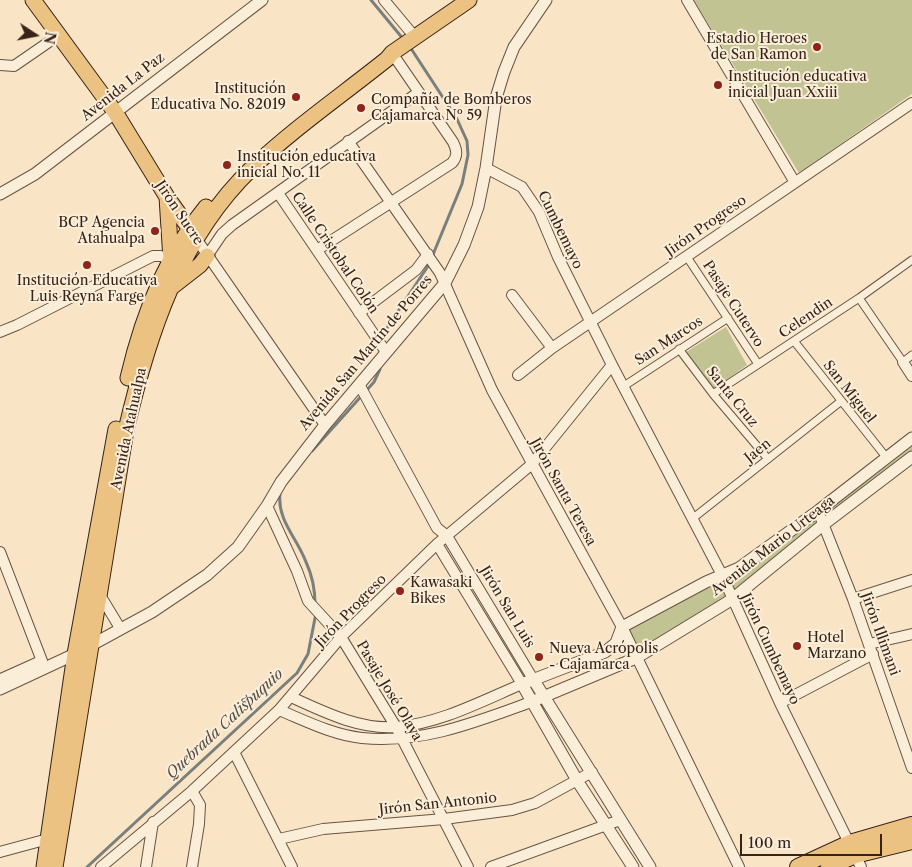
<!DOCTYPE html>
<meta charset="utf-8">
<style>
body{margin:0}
#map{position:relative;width:912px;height:867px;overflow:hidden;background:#f9e5c5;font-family:"Libre Caslon Text",serif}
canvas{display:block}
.north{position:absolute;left:10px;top:10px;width:50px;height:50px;-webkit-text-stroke:4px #fbeed9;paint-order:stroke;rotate:101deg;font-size:14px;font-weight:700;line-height:20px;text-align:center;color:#382319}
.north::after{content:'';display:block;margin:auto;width:18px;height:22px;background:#382319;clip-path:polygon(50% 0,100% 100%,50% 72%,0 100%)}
.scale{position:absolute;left:740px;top:834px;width:142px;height:22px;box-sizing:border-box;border:2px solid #382319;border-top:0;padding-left:6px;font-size:15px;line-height:18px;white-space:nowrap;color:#382319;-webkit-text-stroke:4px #fbeed9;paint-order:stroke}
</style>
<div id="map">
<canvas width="912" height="867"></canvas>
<div class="north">N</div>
<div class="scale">100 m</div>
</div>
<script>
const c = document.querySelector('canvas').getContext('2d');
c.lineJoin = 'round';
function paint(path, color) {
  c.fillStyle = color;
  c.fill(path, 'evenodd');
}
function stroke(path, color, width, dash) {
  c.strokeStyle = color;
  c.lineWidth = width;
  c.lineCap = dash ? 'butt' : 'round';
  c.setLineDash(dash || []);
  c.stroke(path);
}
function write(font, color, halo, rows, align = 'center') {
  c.font = font + ' "Libre Caslon Text",serif';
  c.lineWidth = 4;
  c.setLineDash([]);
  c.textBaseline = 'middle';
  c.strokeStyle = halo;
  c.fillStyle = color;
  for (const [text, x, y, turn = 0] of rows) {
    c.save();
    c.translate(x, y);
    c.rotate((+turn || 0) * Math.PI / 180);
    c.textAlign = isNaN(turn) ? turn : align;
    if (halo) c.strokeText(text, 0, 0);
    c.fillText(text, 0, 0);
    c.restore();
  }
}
paint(new Path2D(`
 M 694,0 L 912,0 L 912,94 L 799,173 Z
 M 726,327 L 747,365 L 714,389 L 686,352 Z
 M 912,441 L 912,453 L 825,520 L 821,512 Z
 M 816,515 L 820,523 L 733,595 L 726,584 Z
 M 719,580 L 729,605 L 639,654 L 627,624 Z`), '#c1c392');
stroke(new Path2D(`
 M 371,0 L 404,40
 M 410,47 L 457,119 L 467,141 L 468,155 L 462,184 L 432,257
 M 383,334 L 430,263
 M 312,451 L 374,382 L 380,369
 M 280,494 C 277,520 297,538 306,562 C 312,575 315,591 315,604
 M 87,867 L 297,673 L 308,654 L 316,613`), '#797f7d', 3);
const pedestrian = new Path2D(`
 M 687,257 L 758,364
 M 859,298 L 903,362 L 912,355
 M 794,341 L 886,457
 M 679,349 L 713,394 L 768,459
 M 624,386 L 728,318
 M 713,394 L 859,298 L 912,260
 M 692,519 L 840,402`);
const minor = new Path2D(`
 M 384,0 L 414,36
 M 687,0 L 794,181
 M 0,65 L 14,66 L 59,35
 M 348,141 L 440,273 L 492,390 L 622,627 L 739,867
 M 486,168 L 522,187 L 539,212 L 558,257 L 612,365 L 722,575 L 780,703 L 861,867
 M 278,193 L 386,352
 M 195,237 L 325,425
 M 317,250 L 452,163 C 458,156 457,150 453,142 L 392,53
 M 207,256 L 222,234 L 232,225 L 419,92
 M 512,295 L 552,348
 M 359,313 L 416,270 L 428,254
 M 0,332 L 17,325 L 153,256 L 161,256 L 175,262
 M 903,362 L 912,376
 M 518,375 L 552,348 L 912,103
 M 360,386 L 437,528 L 447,536 L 533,679
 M 267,506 L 297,571 L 308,601 L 341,637 L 396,727 L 468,867
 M 818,511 L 853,599 L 912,768
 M 0,552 L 42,661
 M 100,595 L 120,628
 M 853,599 L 912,580
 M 869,644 L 912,634
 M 291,697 C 324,712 360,730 396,727 C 439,724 484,700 522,684 L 437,544
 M 780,703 L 873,654
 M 279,710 C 306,721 333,735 362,738 C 422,744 476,722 531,702
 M 234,752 L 292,867
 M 192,791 L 200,805 L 199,824 L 192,867
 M 279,839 L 323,829 L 444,819 L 512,810 L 535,803 L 592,772
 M 0,852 L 48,839 L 54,840
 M 101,867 L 192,791 L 279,710 L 341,637 L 437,544 L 532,464 L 612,365
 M 146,867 L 153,822
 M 491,867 L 620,820`);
const tertiary = new Path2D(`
 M 0,194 L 35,174 L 262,0
 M 533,679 L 650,867
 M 0,680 L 40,662
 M 0,689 L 75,654 L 152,612 L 207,575 L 238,547 L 267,506 L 281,482 L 325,425 L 445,283 L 464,245 L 478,207 L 486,168 L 496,98 L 504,72 L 514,47 L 546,0
 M 531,702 L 636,658 L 731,600 L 824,524 L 912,457
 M 633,867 L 578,782 L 522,684 L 605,652 L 616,643 L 622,627 L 706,582 L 739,568 L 818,511 L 912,438`);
const primary = new Path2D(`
 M 33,0 L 115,112 L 167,197 L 194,235
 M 167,197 L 171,260
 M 173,286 L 200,265 L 207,256
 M 128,378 C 142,318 166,255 206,207
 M 44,867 L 75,654 L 116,429
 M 55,867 L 126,430 C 148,336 179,238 252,168 C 293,129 342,95 387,59 L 392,53 L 469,0`);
const trunk = new Path2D(`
 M 798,867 L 850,843 L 912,825
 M 829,867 L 855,855 L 912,841`);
stroke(pedestrian, '#685444', 9);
stroke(minor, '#685444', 12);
stroke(tertiary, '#685444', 13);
stroke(primary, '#382319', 17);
stroke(trunk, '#382319', 18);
stroke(pedestrian, '#fbeed9', 7);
stroke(minor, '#fbeed9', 10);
stroke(tertiary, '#fbeed9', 11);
stroke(primary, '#ecc282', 15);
stroke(trunk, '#ecc282', 16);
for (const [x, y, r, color] of [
 [817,47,5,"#8f2418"],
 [718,85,5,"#8f2418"],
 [296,97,5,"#8f2418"],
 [361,108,5,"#8f2418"],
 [227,165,5,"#8f2418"],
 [155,231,5,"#8f2418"],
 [87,265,5,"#8f2418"],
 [400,591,5,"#8f2418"],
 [797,646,5,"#8f2418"],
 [539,657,5,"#8f2418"]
]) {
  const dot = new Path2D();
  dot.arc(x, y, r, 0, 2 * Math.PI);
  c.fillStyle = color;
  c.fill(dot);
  stroke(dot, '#fbeed9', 2);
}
write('14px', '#382319', '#fbeed9', [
 ["Estadio Heroes",807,39,"right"],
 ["de San Ramon",807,55,"right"],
 ["Institución educativa",728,77],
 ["inicial Juan Xxiii",728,93],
 ["Institución",286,89,"right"],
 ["Educativa No. 82019",286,105,"right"],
 ["Compañía de Bomberos",371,100],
 ["Cajamarca Nº 59",371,116],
 ["Institución educativa",237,157],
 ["inicial No. 11",237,173],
 ["BCP Agencia",145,223,"right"],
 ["Atahualpa",145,239,"right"],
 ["Institución Educativa",87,281,"center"],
 ["Luis Reyna Farge",87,297,"center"],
 ["Kawasaki",410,583],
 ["Bikes",410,599],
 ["Hotel",807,638],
 ["Marzano",807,654],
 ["Nueva Acrópolis",549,649],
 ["- Cajamarca",549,665]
], 'left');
write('14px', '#382319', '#fbeed9', [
 ["Avenida La Paz",123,87,-38],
 ["Jirón Sucre",179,213,56],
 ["Jirón Progreso",706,226,-35],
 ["Cumbemayo",560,230,64],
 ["Calle Cristobal Colón",335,253,56],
 ["Pasaje Cutervo",733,304,57],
 ["Celendin",806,318,-34],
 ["San Marcos",669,341,-33],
 ["Avenida San Martín de Porres",366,353,-50],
 ["San Miguel",849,392,52],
 ["Santa Cruz",732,397,51],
 ["Avenida Atahualpa",129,429,-78],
 ["Jaen",758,451,-39],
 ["Jirón Santa Teresa",563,492,61],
 ["Avenida Mario Urteaga",773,546,-38],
 ["Jirón San Luis",507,607,59],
 ["Jirón Progreso",351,611,-46],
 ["Jirón Illimani",880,634,70],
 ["Jirón Cumbemayo",770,649,65],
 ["Pasaje José Olaya",389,691,59],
 ["Jirón San Antonio",438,804,-6]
]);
write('italic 15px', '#58514b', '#fbeed9', [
 ["Quebrada Calispuquio",225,724,-43]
]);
</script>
